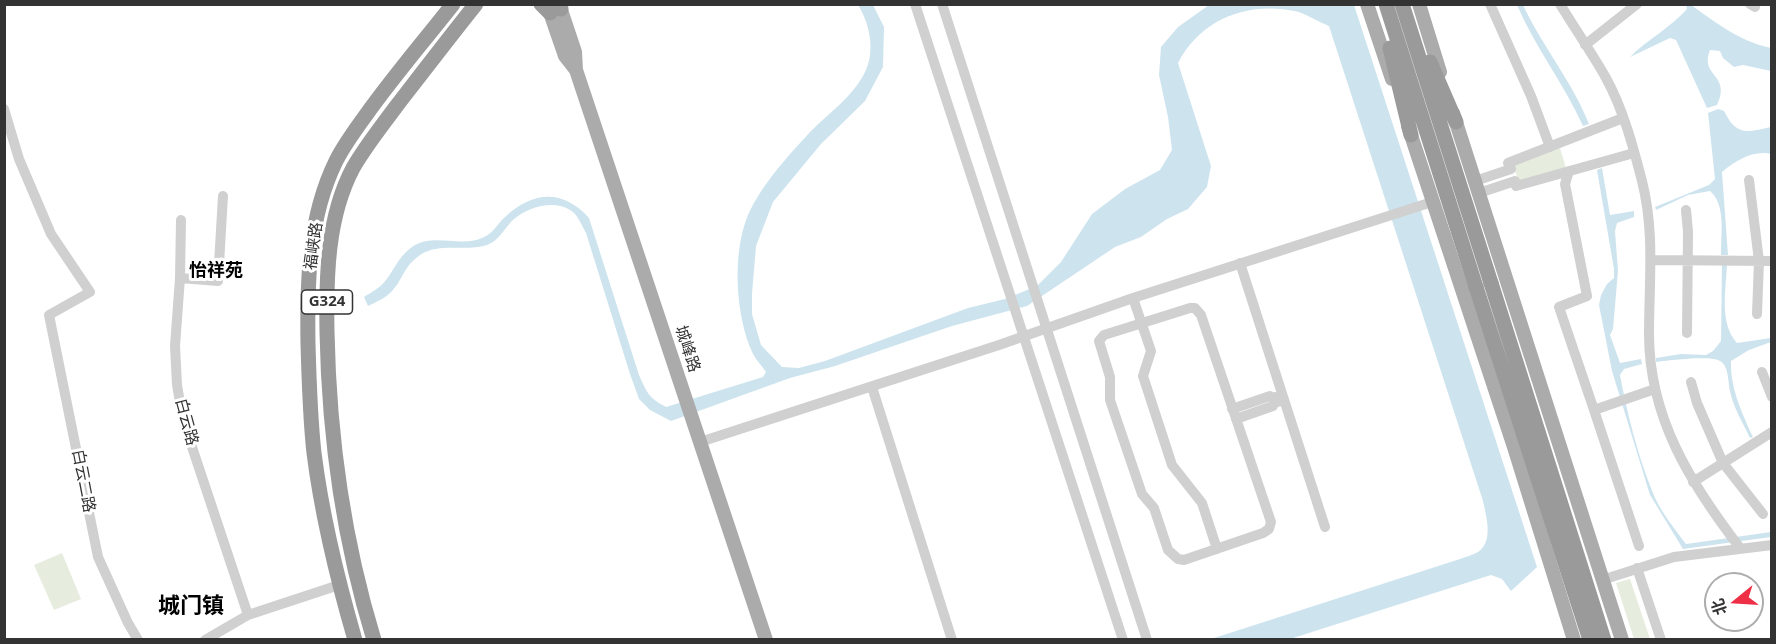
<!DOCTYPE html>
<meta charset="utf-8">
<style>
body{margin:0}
#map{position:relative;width:1776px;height:644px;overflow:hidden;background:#fff;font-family:"Open Sans","Noto Sans SC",sans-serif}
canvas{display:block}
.frame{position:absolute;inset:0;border:6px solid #333;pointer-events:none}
.north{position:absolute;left:1704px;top:572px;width:60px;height:60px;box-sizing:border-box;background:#fff;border:2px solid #adadad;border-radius:50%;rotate:252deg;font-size:16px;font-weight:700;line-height:24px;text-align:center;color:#333}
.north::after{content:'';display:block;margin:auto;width:21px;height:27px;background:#ef2f46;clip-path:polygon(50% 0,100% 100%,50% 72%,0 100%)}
</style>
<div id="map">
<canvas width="1776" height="644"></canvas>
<div class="frame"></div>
<div class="north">北</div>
</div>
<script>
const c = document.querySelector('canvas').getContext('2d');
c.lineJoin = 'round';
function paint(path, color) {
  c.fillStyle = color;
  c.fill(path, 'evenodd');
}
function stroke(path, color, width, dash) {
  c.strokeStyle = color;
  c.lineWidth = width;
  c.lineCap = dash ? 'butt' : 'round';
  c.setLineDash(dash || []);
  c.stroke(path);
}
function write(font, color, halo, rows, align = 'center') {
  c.font = font + ' "Open Sans","Noto Sans SC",sans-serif';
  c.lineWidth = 6;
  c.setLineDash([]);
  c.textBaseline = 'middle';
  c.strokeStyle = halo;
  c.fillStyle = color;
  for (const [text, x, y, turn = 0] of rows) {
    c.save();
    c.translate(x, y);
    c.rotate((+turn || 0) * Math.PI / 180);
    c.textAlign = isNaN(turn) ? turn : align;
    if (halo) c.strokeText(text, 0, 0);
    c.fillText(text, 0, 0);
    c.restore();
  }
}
paint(new Path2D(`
 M 1560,148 L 1566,168 L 1519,182 L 1513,165 Z
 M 62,553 L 81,599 L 54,610 L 34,565 Z
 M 1630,579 L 1650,639 L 1634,639 L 1616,583 Z`), '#e6ecde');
paint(new Path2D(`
 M 858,5 L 873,5 L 884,27 L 883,67 L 865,101 L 821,144 L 773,202 L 756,246 L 752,294 L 752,314 L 761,345 L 782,367 L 799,368 L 825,361 L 968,308 L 1005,299 L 1037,286 L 1061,262 L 1092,214 L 1125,189 L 1160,170 L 1172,150 L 1168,117 L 1159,75 L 1161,47 L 1178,27 L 1209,5 L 1354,5 L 1537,567 L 1511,591 L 1502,579 L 1491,575 L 1290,639 L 1211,639 L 1460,559 C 1465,557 1473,555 1478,552 C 1494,541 1486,516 1483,501 L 1329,26 C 1319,22 1309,16 1299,12 C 1250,0 1201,18 1178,63 L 1211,166 L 1207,187 L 1188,209 L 1167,219 L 1141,237 L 1115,247 L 1027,306 L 952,326 L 835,366 L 790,378 L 671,421 L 650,410 L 639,399 L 630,374 L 586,233 C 582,226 579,218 574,213 C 558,198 529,206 514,219 C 505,227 499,241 487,245 C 466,252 439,242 420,255 C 403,267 404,278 392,291 C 386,298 376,302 368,306 L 364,297 C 372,292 381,287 386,280 C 396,267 400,254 415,245 C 435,234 461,247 482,238 C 493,234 497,224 505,217 C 533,191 563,189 589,218 L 639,375 C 647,393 649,398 666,407 L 763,377 L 766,372 C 762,366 756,360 753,354 C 735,316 732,253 748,215 C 762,184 788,156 811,131 C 829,113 852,97 864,74 C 876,53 870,24 858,5 Z
 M 1517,5 L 1523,5 C 1542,46 1572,81 1589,124 L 1583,126 C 1564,84 1535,47 1517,5 Z
 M 1686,5 L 1691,5 C 1718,24 1739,41 1771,48 L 1771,71 L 1743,65 L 1734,67 L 1723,58 L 1720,51 L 1710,50 C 1699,77 1732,74 1717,105 L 1707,108 L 1676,40 L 1670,38 L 1630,57 C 1648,39 1670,28 1687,9 Z
 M 1718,109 L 1724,111 C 1737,137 1747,132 1771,127 L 1771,154 C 1754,150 1736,160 1722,172 L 1728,255 L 1721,255 C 1721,235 1726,204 1710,191 L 1688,195 L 1656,210 L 1655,207 L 1709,185 L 1715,179 L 1708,113 Z
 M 1602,168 L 1610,215 L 1634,211 L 1634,217 L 1617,223 L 1615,231 L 1618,271 L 1613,329 L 1610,335 L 1620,363 L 1641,359 L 1642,364 L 1624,369 L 1620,375 C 1627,413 1638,457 1653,493 C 1660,511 1674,528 1686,544 L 1771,532 L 1771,537 L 1683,549 L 1650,495 L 1612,371 L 1599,305 L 1601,295 L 1607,284 L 1614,278 L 1614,269 L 1597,170 Z
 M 1722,265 L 1727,265 C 1726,290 1719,323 1737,343 L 1771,338 L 1771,342 L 1749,350 L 1731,361 C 1730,388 1742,413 1753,437 L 1750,438 C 1743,423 1733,407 1730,391 C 1728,382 1729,366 1720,361 C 1712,355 1668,360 1656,362 L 1656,358 L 1681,354 L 1706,355 L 1713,351 L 1721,341 Z`), '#cde4ef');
stroke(new Path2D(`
 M 915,4 L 1123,640
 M 942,4 L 1147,640
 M 1490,4 L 1531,96 L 1550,147
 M 1560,4 C 1575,29 1592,53 1606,78 C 1623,109 1633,146 1642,181 C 1655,232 1649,282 1649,334 C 1649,418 1691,484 1740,548
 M 1750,4 L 1755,7
 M 1585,45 L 1637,4
 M 4,109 L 19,159 L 51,234 L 90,292 L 49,315 L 98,557 L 128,623 L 138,640
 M 1569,171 L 1565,184 L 1587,296 L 1559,307 L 1594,410 L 1655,389
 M 1749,180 L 1759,261 L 1757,314
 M 1475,181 L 1511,169 L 1508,163 L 1623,118
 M 1479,193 L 1515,181 L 1516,186 L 1634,153
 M 1686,210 L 1688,232 L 1687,333
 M 181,220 L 180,278 L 175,346 L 177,385 L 183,420 L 248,615
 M 1652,260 L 1772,261
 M 1240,263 L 1325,527
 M 180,278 L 218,281 L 223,196
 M 1133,298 L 1151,351 L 1143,376 L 1172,465 L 1202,503 L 1217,549
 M 1190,308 L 1195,308 L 1201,315 L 1271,522 L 1269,529 L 1263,533 L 1184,560 L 1178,559 L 1168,550 L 1154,508 L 1142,494 L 1110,400 L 1110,377 L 1099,341 L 1104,335 Z
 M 1762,372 L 1772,397
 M 1691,382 L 1697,403 L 1723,463 L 1763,514
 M 872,387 L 952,640
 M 1232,409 L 1270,396 L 1273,398 L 1282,395
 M 1594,410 L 1639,546
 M 1236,419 L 1273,406 L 1274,403 L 1283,400
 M 700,442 L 999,345 L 1133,298 L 1432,202
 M 1693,482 L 1772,432
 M 1637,568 L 1661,640
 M 1602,580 L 1674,557 L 1772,545
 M 205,640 L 248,615 L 339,585`), '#d0d0d0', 10);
stroke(new Path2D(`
 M 547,4 L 565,56 L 576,70
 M 559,4 L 575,52 L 576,70 L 766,640
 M 1367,4 L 1392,79
 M 1419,4 L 1440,72
 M 1453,113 L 1622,640
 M 1408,126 L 1514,447 L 1574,640`), '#ababab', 14);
stroke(new Path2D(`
 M 541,4 L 550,13
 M 560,4 L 561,9
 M 1386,4 L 1476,287
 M 1402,4 L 1491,283
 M 1390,48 L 1411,135
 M 1430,62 L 1456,122
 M 355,640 C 337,578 322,516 314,453 C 310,417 309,380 308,344 C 307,282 308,218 336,161 C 344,145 355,130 366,115 C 393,77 424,41 453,4
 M 374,640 C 343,539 329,437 327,332 C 326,277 327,217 353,168 C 365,147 381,127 395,108 C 422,73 448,39 476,4`), '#9a9a9a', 15);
stroke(new Path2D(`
 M 1491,283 L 1604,640
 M 1476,287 L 1590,640`), '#9a9a9a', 15);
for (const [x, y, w] of [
 [327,302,51]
]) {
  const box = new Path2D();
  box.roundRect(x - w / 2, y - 12, w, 24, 4.5);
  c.fillStyle = '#fff';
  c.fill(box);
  stroke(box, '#333', 1.5);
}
write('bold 15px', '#333', null, [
 ["G324",327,302]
]);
write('16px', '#333', '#fff', [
 ["福峡路",314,246,-82],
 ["城峰路",687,349,72],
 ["白云路",186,422,75],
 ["白云二路",83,481,79]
]);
write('bold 18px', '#000', '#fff', [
 ["怡祥苑",216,271]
]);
write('bold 22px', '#000', '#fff', [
 ["城门镇",191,607]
]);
</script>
